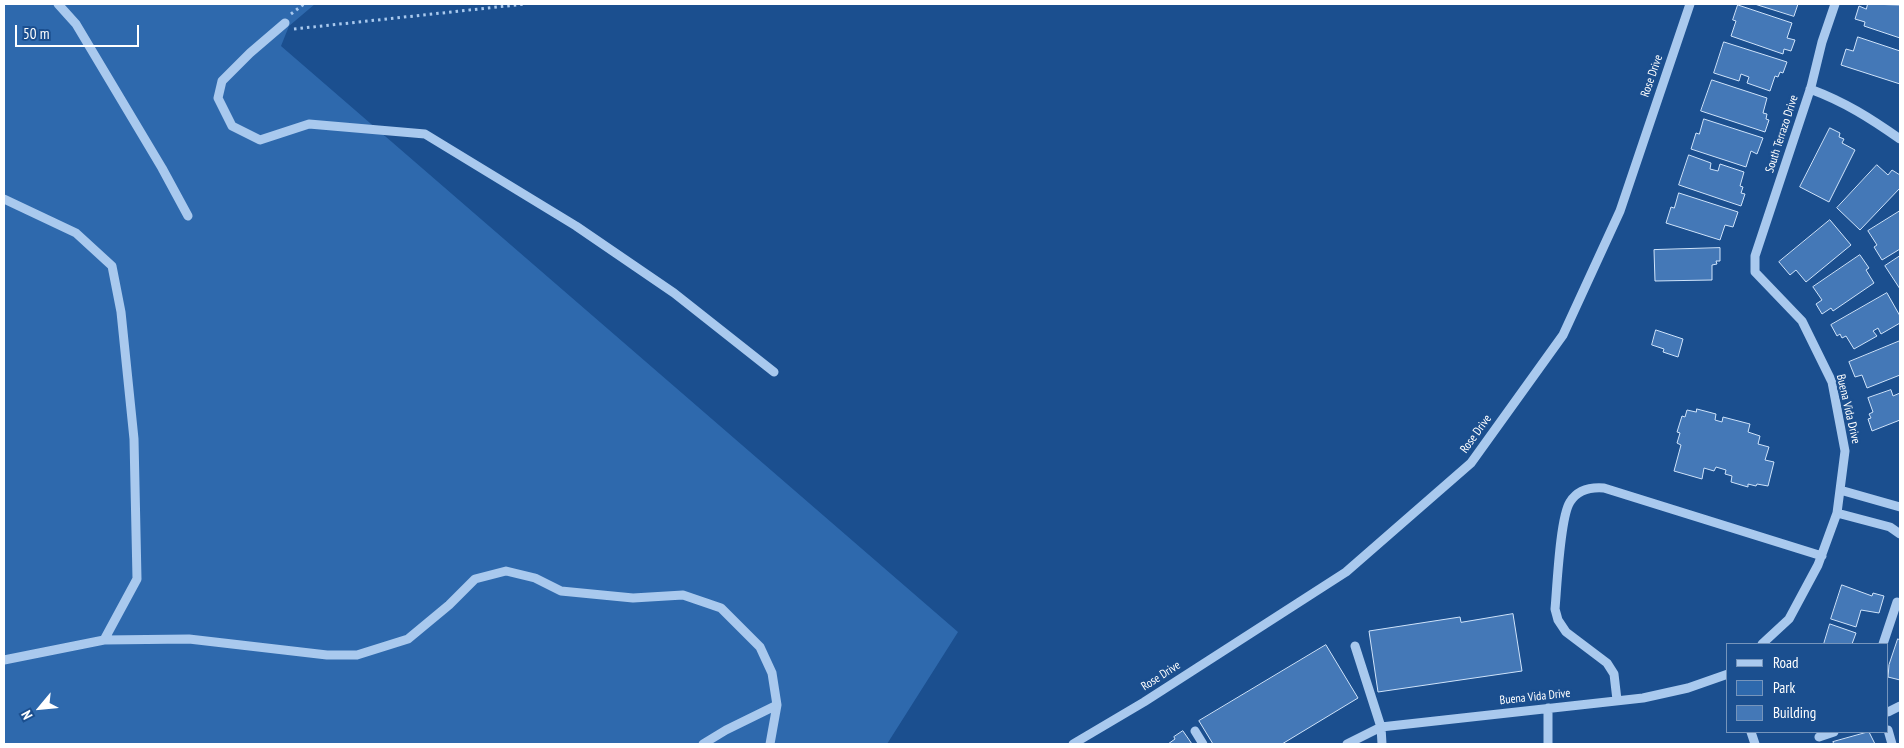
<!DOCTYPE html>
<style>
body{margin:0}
#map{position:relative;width:1904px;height:748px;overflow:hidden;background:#1b4f8f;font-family:"PT Sans Narrow",sans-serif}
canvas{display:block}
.frame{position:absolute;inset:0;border:5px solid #fff;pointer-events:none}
.legend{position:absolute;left:1726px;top:643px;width:162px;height:90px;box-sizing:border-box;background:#1b4f8f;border:1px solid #7695bc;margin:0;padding:6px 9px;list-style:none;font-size:15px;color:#fff}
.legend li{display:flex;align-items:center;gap:10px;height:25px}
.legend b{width:25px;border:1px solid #7695bc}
.north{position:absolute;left:15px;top:683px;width:50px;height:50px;-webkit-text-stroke:4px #1b4f8f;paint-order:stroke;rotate:242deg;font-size:14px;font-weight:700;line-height:20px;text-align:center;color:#fff}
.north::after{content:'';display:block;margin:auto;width:18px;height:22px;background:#fff;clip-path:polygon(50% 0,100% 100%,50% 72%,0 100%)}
.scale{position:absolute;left:15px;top:25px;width:124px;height:22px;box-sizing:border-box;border:2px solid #fff;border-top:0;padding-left:6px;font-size:15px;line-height:18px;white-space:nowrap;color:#fff;-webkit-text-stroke:4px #1b4f8f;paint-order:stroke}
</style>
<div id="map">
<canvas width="1904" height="748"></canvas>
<div class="frame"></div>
<ul class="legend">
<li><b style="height:6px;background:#a9c9ee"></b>Road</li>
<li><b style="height:14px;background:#2e69ad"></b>Park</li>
<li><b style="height:14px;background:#4478b7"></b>Building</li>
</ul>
<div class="north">N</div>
<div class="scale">50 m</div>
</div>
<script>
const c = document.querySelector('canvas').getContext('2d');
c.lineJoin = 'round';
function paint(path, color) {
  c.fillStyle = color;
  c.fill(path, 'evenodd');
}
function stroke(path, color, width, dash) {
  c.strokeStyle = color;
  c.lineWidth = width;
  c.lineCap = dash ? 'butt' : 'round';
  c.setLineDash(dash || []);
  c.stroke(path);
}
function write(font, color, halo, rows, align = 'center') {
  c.font = font + ' "PT Sans Narrow",sans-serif';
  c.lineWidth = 5;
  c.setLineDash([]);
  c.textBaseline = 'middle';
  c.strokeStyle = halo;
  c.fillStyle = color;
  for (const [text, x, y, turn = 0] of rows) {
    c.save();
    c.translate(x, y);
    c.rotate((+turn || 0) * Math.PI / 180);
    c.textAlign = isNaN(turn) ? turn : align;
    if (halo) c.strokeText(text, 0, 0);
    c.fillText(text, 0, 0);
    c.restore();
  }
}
paint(new Path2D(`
 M 4,4 L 315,4 L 289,26 L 281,46 L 958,632 L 887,744 L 4,744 Z`), '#2e69ad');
const building = new Path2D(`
 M 1755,4 L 1798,4 L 1794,16 Z
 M 1868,4 L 1900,5 L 1900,38 L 1864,26 L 1865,22 L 1855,19 L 1859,6 L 1866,9 Z
 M 1738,5 L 1792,23 L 1787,38 L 1795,40 L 1791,51 L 1784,49 L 1783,54 L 1731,36 L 1736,21 L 1733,20 Z
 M 1858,37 L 1900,51 L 1900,84 L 1841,65 L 1846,49 L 1853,51 Z
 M 1724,42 L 1787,62 L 1783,73 L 1780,72 L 1778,77 L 1775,76 L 1770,91 L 1747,83 L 1749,77 L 1741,74 L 1739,81 L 1714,73 Z
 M 1712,80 L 1767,98 L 1763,113 L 1767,114 L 1766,119 L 1769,120 L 1765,132 L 1701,111 Z
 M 1704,119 L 1763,138 L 1757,154 L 1751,151 L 1746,167 L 1691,149 L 1696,133 L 1699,134 Z
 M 1830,128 L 1840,133 L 1839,137 L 1844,139 L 1842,143 L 1855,150 L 1829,202 L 1800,187 Z
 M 1689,155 L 1711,163 L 1710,169 L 1718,171 L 1720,164 L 1744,172 L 1740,186 L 1743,187 L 1741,193 L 1745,194 L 1741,206 L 1679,185 Z
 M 1877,165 L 1888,175 L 1892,170 L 1900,175 L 1900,188 L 1860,230 L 1837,208 Z
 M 1679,193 L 1738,212 L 1733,227 L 1725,225 L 1720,240 L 1666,223 L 1671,207 L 1674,208 Z
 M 1900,211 L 1900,249 L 1882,260 L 1874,247 L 1877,245 L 1868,231 Z
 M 1830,220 L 1851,245 L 1806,282 L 1796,270 L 1790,275 L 1779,262 Z
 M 1720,248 L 1720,261 L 1716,261 L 1717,264 L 1712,265 L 1712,280 L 1655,281 L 1654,250 Z
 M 1860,255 L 1869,268 L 1866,270 L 1874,283 L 1833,311 L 1831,308 L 1822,314 L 1816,304 L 1822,300 L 1813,287 Z
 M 1900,256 L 1900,289 L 1885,266 Z
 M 1887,293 L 1900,316 L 1900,323 L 1881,334 L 1878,328 L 1873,331 L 1877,336 L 1854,349 L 1846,336 L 1842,338 L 1840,334 L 1837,336 L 1831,325 Z
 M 1656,330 L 1683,339 L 1678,357 L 1663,352 L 1664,349 L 1652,345 Z
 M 1900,341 L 1900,375 L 1867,388 L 1862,375 L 1855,377 L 1849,362 Z
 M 1891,390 L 1893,396 L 1900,393 L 1900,420 L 1872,431 L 1868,419 L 1871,418 L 1869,414 L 1873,412 L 1868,398 Z
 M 1697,409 L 1716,414 L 1715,420 L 1722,422 L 1723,417 L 1750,424 L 1748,432 L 1760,436 L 1758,444 L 1769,447 L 1765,460 L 1774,462 L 1768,486 L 1757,484 L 1756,486 L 1748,484 L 1748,487 L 1731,482 L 1732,476 L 1725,474 L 1726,470 L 1716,467 L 1714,471 L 1704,468 L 1702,479 L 1674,471 L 1681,445 L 1677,443 L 1680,433 L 1677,432 L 1682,416 L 1685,417 L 1687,410 L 1696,412 Z
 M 1842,585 L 1872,596 L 1873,593 L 1884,596 L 1879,613 L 1861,610 L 1856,627 L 1831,619 Z
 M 1513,614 L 1522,671 L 1378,692 L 1369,631 L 1460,617 L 1461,622 Z
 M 1830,624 L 1856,633 L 1852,644 L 1824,644 Z
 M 1898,639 L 1900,640 L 1900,680 L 1888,677 L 1889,665 Z
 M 1326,645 L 1358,698 L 1282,744 L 1213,744 L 1199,721 Z
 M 1183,731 L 1192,744 L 1168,744 L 1175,739 L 1174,737 Z
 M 1869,732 L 1875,744 L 1834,744 L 1833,742 Z`);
paint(building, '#4478b7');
stroke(building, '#cfe3fa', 1);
stroke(new Path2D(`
 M 291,14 L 304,4
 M 294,29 L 525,4`), '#a9c9ee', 3, [2.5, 4]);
stroke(new Path2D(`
 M 58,4 L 76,24 L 162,168 L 188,216
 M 285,23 L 250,53 L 222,81 L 218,98 L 232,126 L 260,140 L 309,124 L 425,134 L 576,226 L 674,293 L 774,372
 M 1810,89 C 1845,102 1870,118 1900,139
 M 4,199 L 76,233 L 112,266 L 121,312 L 134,439 L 137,579 L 104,640
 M 1840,490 L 1900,507
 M 1837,513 L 1890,527 L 1900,534
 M 1762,644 L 1789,619 L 1818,565 L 1837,513 L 1845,451 L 1832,382 L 1802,321 L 1755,272 L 1755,256 L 1811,87 L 1822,42 L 1835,4
 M 1883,644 L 1897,602
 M 1355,646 L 1381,727 L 1382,744
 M 4,660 L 104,640 L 189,639 L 327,655 L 357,655 L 408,639 L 449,605 L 475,579 L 506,571 L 535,578 L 561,591 L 633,598 L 683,595 L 721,608 L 760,647 L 772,673 L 777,705 L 770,744
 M 1617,700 L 1614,674 L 1607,663 L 1566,632 L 1558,620 L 1555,609 C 1557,587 1560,517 1570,502 C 1578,489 1591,487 1604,488 L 1822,556
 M 1888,712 L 1900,706
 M 1888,730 L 1892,744
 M 1195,731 L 1203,744
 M 1751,732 L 1755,744
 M 1819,737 L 1834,732
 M 703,744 L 726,730 L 777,705
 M 1073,744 L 1144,702 L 1346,572 L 1471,463 L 1563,335 L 1620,211 L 1690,4
 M 1347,744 L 1381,727 L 1643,698 L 1688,688 L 1728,674
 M 1548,744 L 1548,708`), '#a9c9ee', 9);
write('12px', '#fff', '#1b4f8f', [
 ["Rose Drive",1652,76,-71],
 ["South Terrazo Drive",1782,134,-72],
 ["Buena Vida Drive",1848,409,77],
 ["Rose Drive",1476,434,-54],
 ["Rose Drive",1161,676,-33],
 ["Buena Vida Drive",1535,697,-6]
]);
</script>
